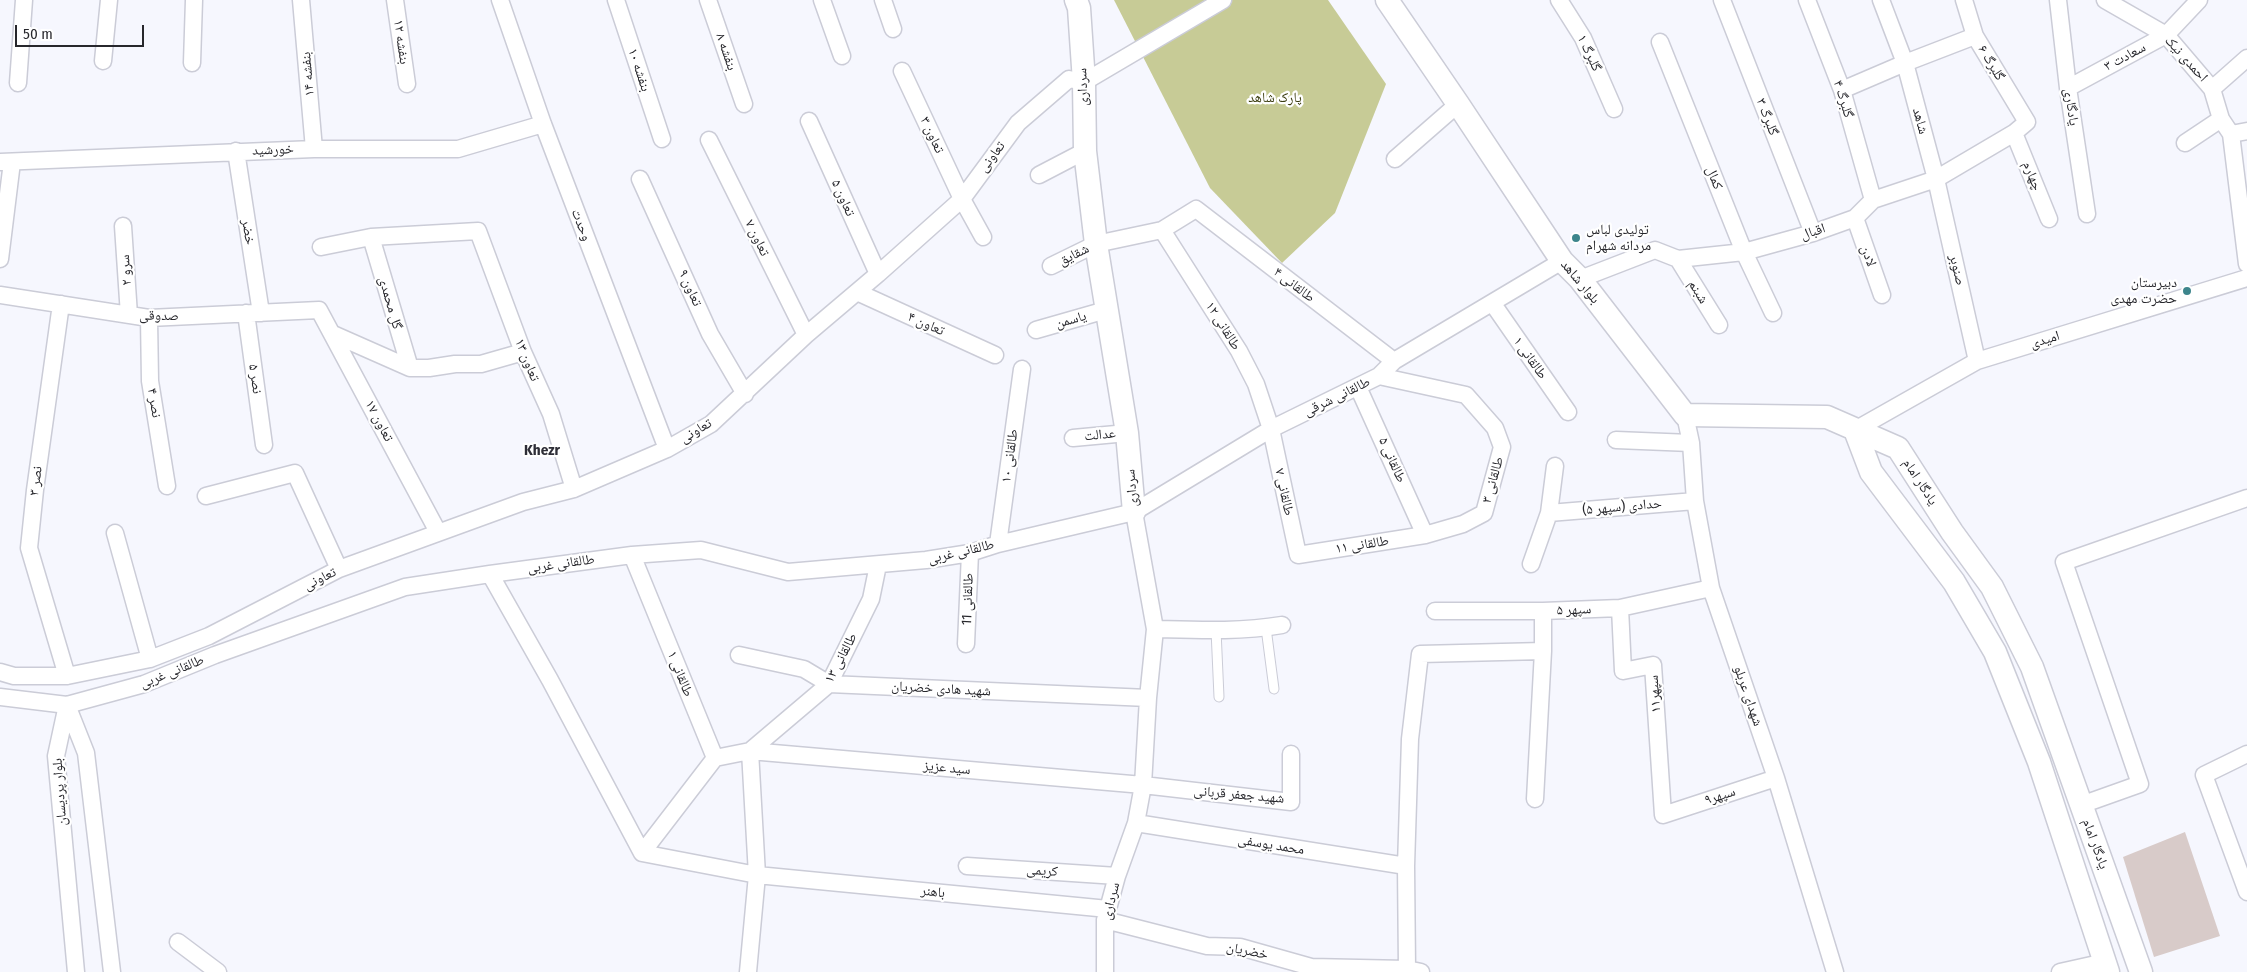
<!DOCTYPE html>
<meta charset="utf-8">
<style>
body{margin:0}
#map{position:relative;width:2247px;height:972px;overflow:hidden;background:#f6f7fe;font-family:"Fira Sans Condensed",sans-serif}
canvas{display:block}
.scale{position:absolute;left:15px;top:25px;width:129px;height:22px;box-sizing:border-box;border:2px solid #27272c;border-top:0;padding-left:6px;font-size:15px;line-height:18px;white-space:nowrap;color:#27272c;-webkit-text-stroke:4px #fff;paint-order:stroke}
</style>
<div id="map">
<canvas width="2247" height="972"></canvas>
<div class="scale">50 m</div>
</div>
<script>
const c = document.querySelector('canvas').getContext('2d');
c.lineJoin = 'round';
function paint(path, color) {
  c.fillStyle = color;
  c.fill(path, 'evenodd');
}
function stroke(path, color, width, dash) {
  c.strokeStyle = color;
  c.lineWidth = width;
  c.lineCap = dash ? 'butt' : 'round';
  c.setLineDash(dash || []);
  c.stroke(path);
}
function write(font, color, halo, rows, align = 'center') {
  c.font = font + ' "Fira Sans Condensed","Noto Naskh Arabic",sans-serif';
  c.lineWidth = 4.5;
  c.setLineDash([]);
  c.textBaseline = 'middle';
  c.strokeStyle = halo;
  c.fillStyle = color;
  for (const [text, x, y, turn = 0] of rows) {
    c.save();
    c.translate(x, y);
    c.rotate((+turn || 0) * Math.PI / 180);
    c.textAlign = isNaN(turn) ? turn : align;
    if (halo) c.strokeText(text, 0, 0);
    c.fillText(text, 0, 0);
    c.restore();
  }
}
paint(new Path2D(`
 M 1114,0 L 1328,0 L 1386,84 L 1335,213 L 1282,263 L 1210,188 Z`), '#c7cb96');
paint(new Path2D(`
 M 2185,832 L 2220,936 L 2154,957 L 2123,857 Z`), '#d8cbc9');
const lane = new Path2D(`
 M 1266,628 L 1274,689
 M 1216,630 L 1219,697`);
const street = new Path2D(`
 M 301,0 L 314,149
 M 395,0 L 407,84
 M 500,0 L 543,124 L 667,449
 M 616,0 L 662,139
 M 708,0 L 744,104
 M 822,0 L 842,56
 M 883,0 L 893,29
 M 1559,0 L 1583,38 L 1614,109
 M 1722,0 L 1813,233
 M 1807,0 L 1842,90 L 1873,200
 M 1881,0 L 1905,63 L 1936,179 L 1977,361
 M 2058,0 L 2068,88 L 2087,214
 M 2105,0 L 2166,35 L 2212,89 L 2221,119 L 2231,134 L 2247,264
 M 1660,42 L 1744,252 L 1773,313
 M 103,61 L 109,0
 M 192,63 L 194,0
 M 902,71 L 962,199 L 983,237
 M 18,83 L 24,0
 M 2068,88 L 2166,35 L 2199,0
 M 2212,89 L 2247,58
 M 1842,90 L 1905,63 L 1975,36
 M 809,121 L 878,274
 M 2014,133 L 2049,219
 M 2231,134 L 2247,131
 M 709,140 L 806,335
 M 2185,143 L 2221,119
 M 236,151 L 261,313
 M 1395,159 L 1458,104
 M 0,162 L 314,149 L 458,149 L 543,124
 M 1039,175 L 1085,151
 M 640,179 L 710,334 L 745,394
 M 1855,218 L 1882,295
 M 123,226 L 129,315
 M 1162,230 L 1239,351 L 1256,384 L 1271,429 L 1298,555 L 1425,535 L 1463,524 L 1484,513 L 1502,447 L 1495,428 L 1466,395 L 1379,376
 M 371,237 L 410,368
 M 321,247 L 371,237 L 478,231 L 523,352 L 551,414 L 574,489
 M 0,259 L 12,162
 M 1678,259 L 1719,325
 M 1051,266 L 1096,244 L 1162,230 L 1196,209 L 1394,361
 M 1580,279 L 1655,250 L 1678,259 L 1744,252 L 1813,233 L 1855,218 L 1873,200 L 1936,179 L 2014,133 L 2027,122 L 1975,36 L 1964,0
 M 857,292 L 995,355
 M 0,295 L 149,318 L 319,310 L 438,532
 M 61,304 L 35,490 L 29,548 L 67,676
 M 1493,304 L 1568,412
 M 246,313 L 264,445
 M 149,318 L 150,381 L 167,486
 M 1036,330 L 1106,310
 M 333,334 L 410,368 L 429,368 L 455,364 L 481,364 L 523,352
 M 1358,387 L 1425,535
 M 1685,415 L 1691,443 L 1695,501 L 1711,588 L 1776,778 L 1835,972
 M 1855,430 L 1977,361 L 2247,278
 M 1073,438 L 1127,433
 M 1616,440 L 1691,443
 M 206,496 L 295,473 L 339,569
 M 1549,513 L 1695,501
 M 115,533 L 150,659
 M 998,544 L 1022,369
 M 632,555 L 715,758 L 750,751 L 1143,785 L 1291,802 L 1291,754
 M 1531,564 L 1549,513 L 1555,466
 M 490,574 L 550,680 L 642,853 L 757,875 L 1108,909
 M 1620,608 L 1623,671 L 1653,665 L 1663,815 L 1776,778
 M 1435,611 L 1543,611 L 1620,608 L 1711,588
 M 1155,629 C 1197,630 1240,632 1282,625
 M 966,644 L 970,553
 M 739,655 L 804,669 L 829,684 L 1148,698
 M 0,672 L 14,676 L 67,676 L 150,659 L 209,636 L 339,569 L 523,502 L 574,489 L 667,449 L 711,424 L 806,335 L 878,274 L 962,199 L 1018,123 L 1069,79 L 1084,82 L 1223,0
 M 0,697 L 67,705 L 144,684 L 215,655 L 405,587 L 490,574 L 632,555 L 701,550 L 788,572 L 926,560 L 970,553 L 998,544 L 1134,512 L 1271,429 L 1379,376 L 1394,361 L 1562,261
 M 67,705 L 86,753 L 112,972
 M 67,705 L 56,756 L 76,972
 M 750,751 L 829,684 L 871,599 L 878,565
 M 2247,754 L 2204,775 L 2247,892
 M 1535,799 L 1543,651 L 1543,611
 M 2081,805 L 2140,784 L 2064,562 L 2247,498
 M 1136,823 L 1406,866
 M 642,853 L 715,758
 M 967,866 L 1117,876
 M 1105,920 L 1207,946 L 1240,947 L 1311,967 L 1407,969 L 1421,972
 M 178,942 L 218,972
 M 748,972 L 757,875 L 750,751
 M 1105,972 L 1105,920 L 1117,876 L 1136,823 L 1143,785 L 1148,698 L 1155,629 L 1134,512
 M 1405,972 L 1407,969 L 1406,866 L 1410,739 L 1420,654 L 1543,651
 M 2060,972 L 2105,962`);
const secondary = new Path2D(`
 M 1076,0 L 1079,8 L 1084,82 L 1085,151 L 1096,244 L 1127,433 L 1134,512
 M 1387,0 L 1458,104 L 1562,261 L 1580,279 L 1685,415 L 1827,417 L 1898,448 L 1952,532 L 1992,587 L 2032,667 L 2141,972
 M 1855,430 L 1871,472 L 1954,582 L 1995,652 L 2039,762 L 2108,972`);
stroke(lane, '#cbccd7', 11);
stroke(street, '#cbccd7', 19);
stroke(secondary, '#cbccd7', 25);
stroke(lane, '#fff', 9);
stroke(street, '#fff', 16);
stroke(secondary, '#fff', 22);
for (const [x, y, r, color] of [
 [1576,238,5,"#3d858c"],
 [2187,291,5,"#3d858c"]
]) {
  const dot = new Path2D();
  dot.arc(x, y, r, 0, 2 * Math.PI);
  c.fillStyle = color;
  c.fill(dot);
  stroke(dot, '#fff', 2);
}
write('14px', '#27272c', '#fff', [
 ["بنفشه ۱۲",401,42,82],
 ["بنفشه ۸",726,52,71],
 ["گلبرگ ۱",1589,53,65],
 ["سعادت ۳",2125,57,-28],
 ["احمدی نیک",2186,59,48],
 ["گلبرگ ۶",1991,63,59],
 ["بنفشه ۱۰",639,70,72],
 ["بنفشه ۱۴",308,74,-95],
 ["سرداری",1083,87,-92],
 ["گلبرگ ۴",1843,99,73],
 ["یادگاری",2071,107,81],
 ["گلبرگ ۳",1767,117,69],
 ["شاهد",1920,121,75],
 ["تعاون ۳",932,135,65],
 ["خورشید",273,150,-2],
 ["تعاونی",992,157,-53],
 ["چهارم",2032,176,68],
 ["کمال",1714,178,68],
 ["تعاون ۵",843,198,66],
 ["وحدت",581,225,69],
 ["خضر",248,232,81],
 ["اقبال",1813,232,-18],
 ["تعاون ۷",757,238,64],
 ["شقایق",1074,255,-27],
 ["لادن",1868,256,70],
 ["سرو ۲",126,270,-94],
 ["صنوبر",1957,270,77],
 ["بلوار شاهد",1580,282,50],
 ["طالقانی ۴",1294,285,38],
 ["تعاون ۹",690,288,66],
 ["شبنم",1698,292,58],
 ["گل محمدی",390,303,74],
 ["صدوقی",159,316,1],
 ["یاسمن",1071,320,-16],
 ["تعاون ۴",926,324,24],
 ["طالقانی ۱۲",1223,326,58],
 ["امیدی",2045,340,-17],
 ["طالقانی ۱",1530,358,55],
 ["تعاون ۱۳",527,360,68],
 ["نصر ۵",255,379,82],
 ["طالقانی شرقی",1337,397,-26],
 ["نصر ۴",154,403,81],
 ["تعاون ۱۷",379,421,62],
 ["تعاونی",696,431,-31],
 ["عدالت",1100,435,-6],
 ["طالقانی ۱۰",1010,456,-82],
 ["طالقانی ۵",1392,460,66],
 ["طالقانی ۳",1493,480,-74],
 ["نصر ۳",36,481,-83],
 ["یادگار امام",1920,482,57],
 ["سرداری",1132,488,-95],
 ["طالقانی ۷",1284,492,78],
 ["حدادی (سپهر ۵)",1622,507,-5],
 ["طالقانی ۱۱",1362,545,-9],
 ["طالقانی غربی",961,552,-13],
 ["طالقانی غربی",561,564,-8],
 ["تعاونی",320,579,-27],
 ["طالقانی 11",968,599,-88],
 ["سپهر ۵",1574,610,-2],
 ["طالقانی ۱۳",841,658,-62],
 ["طالقانی غربی",172,672,-22],
 ["طالقانی ۱",680,674,68],
 ["شهید هادی خضریان",941,689,3],
 ["سپهر۱۱",1655,694,-94],
 ["شهدای عربلو",1748,696,71],
 ["سید عزیز",947,768,5],
 ["بلوار پردیسان",60,792,-94],
 ["شهید جعفر قربانی",1239,795,5],
 ["سپهر۹",1720,796,-18],
 ["یادگار امام",2095,844,70],
 ["محمد یوسفی",1271,845,9],
 ["کریمی",1042,871,4],
 ["باهنر",933,892,6],
 ["سرداری",1111,901,-76],
 ["خضریان",1247,951,11]
]);
write('14px', '#3b3d10', '#fff', [
 ["پارک شاهد",1275,98]
]);
write('14px', '#27272c', '#fff', [
 ["تولیدی لباس",1586,230],
 ["مردانه شهرام",1586,246],
 ["دبیرستان",2177,283,"right"],
 ["حضرت مهدی",2177,299,"right"]
], 'left');
write('bold 15px', '#2e2e37', '#fff', [
 ["Khezr",542,451]
]);
</script>
